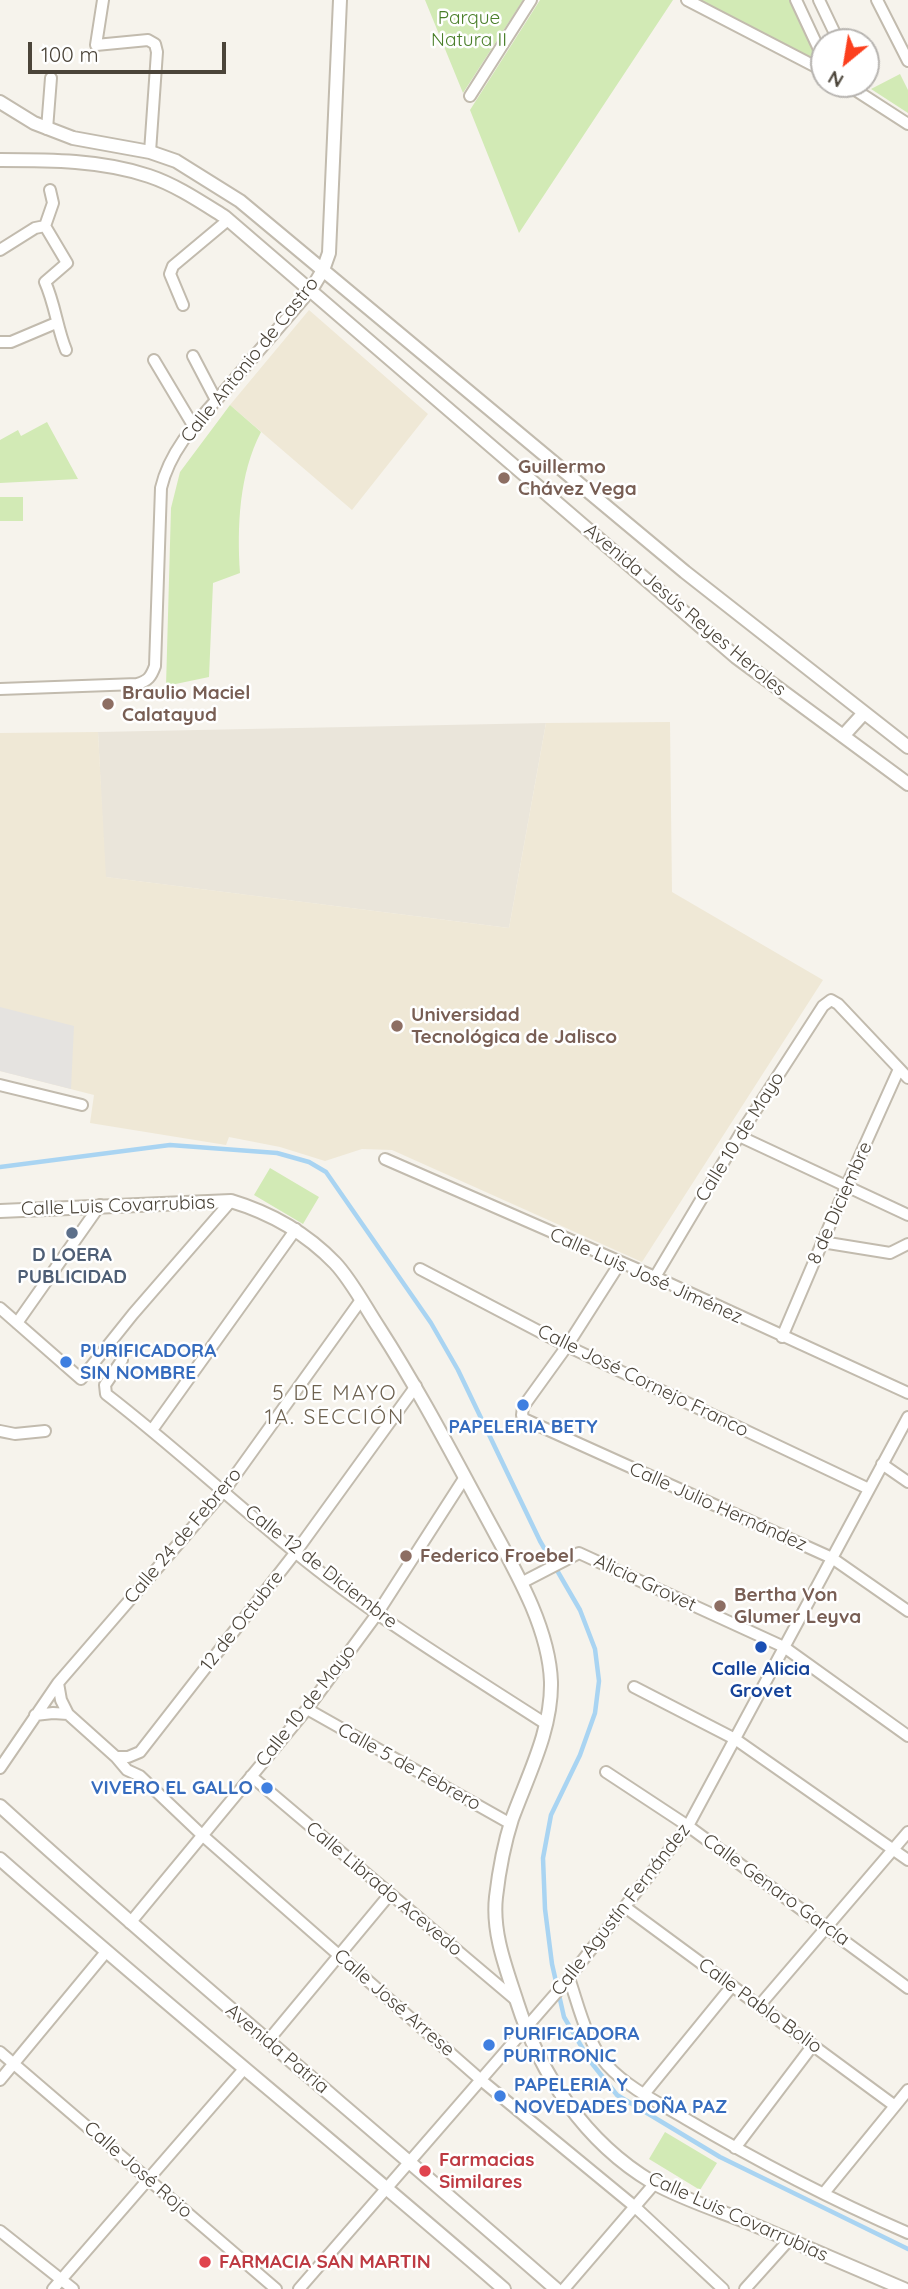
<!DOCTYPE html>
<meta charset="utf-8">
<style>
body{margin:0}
#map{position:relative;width:908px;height:2289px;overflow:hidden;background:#f6f3ec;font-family:Quicksand,sans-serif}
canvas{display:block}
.north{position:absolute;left:810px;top:28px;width:70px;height:70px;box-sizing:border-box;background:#fff;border:2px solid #b7b4b0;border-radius:50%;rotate:210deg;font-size:19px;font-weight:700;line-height:28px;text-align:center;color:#4b4439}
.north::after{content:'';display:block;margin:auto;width:24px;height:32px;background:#fc3f1d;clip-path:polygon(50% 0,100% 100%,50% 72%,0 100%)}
.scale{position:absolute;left:28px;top:42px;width:198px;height:32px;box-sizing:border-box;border:4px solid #4b4439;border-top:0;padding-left:9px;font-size:21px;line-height:24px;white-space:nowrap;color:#4b4439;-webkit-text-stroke:5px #fff;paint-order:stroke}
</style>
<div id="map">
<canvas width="908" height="2289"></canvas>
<div class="north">N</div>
<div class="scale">100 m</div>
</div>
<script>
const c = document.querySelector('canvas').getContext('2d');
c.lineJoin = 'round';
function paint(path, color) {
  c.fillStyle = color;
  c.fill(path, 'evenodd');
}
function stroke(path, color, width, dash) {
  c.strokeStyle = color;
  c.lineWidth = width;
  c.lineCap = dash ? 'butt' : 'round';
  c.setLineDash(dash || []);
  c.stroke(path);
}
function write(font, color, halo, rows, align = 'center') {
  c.font = font + ' Quicksand,sans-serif';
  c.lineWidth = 5;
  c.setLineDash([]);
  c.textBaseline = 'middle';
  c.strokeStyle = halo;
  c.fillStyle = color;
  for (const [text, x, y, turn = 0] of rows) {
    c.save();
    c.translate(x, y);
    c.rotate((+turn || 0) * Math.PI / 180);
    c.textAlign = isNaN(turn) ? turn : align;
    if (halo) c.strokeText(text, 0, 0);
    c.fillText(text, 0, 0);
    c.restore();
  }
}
paint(new Path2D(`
 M 546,723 L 509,928 L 105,877 L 98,732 Z`), '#eae5da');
paint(new Path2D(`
 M 309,310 L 428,414 L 352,510 L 230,405 Z
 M 670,722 L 672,892 L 823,980 L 642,1262 L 392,1150 L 362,1149 L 325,1161 L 280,1147 L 229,1137 L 226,1145 L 90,1123 L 94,1095 L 0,1071 L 0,733 L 98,732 L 106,877 L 509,928 L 546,723 Z`), '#efe8d6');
paint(new Path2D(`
 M 425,0 L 523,0 L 463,93 Z
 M 540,0 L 673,0 L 519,233 L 470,110 Z
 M 697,0 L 790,0 L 818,61 Z
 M 900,74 L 908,90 L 908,113 L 871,89 Z
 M 230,405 L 261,432 C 239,474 237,527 240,573 L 213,583 L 209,677 L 166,686 L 171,508 L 180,472 Z
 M 47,422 L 78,479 L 0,483 L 0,440 L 18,430 L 21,436 Z
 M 0,497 L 23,497 L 23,521 L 0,521 Z
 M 270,1168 L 319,1197 L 303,1224 L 254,1195 Z
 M 665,2132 L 717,2163 L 700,2190 L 649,2159 Z`), '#d2eab5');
paint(new Path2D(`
 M 0,1007 L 74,1026 L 71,1089 L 0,1071 Z`), '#e5e3e0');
stroke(new Path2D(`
 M 0,1167 L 170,1145 L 277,1153 L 309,1162 L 326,1172 L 431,1323 L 458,1370 L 540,1541 L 580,1610 L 595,1649 L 599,1681 L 595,1713 L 580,1755 L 551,1815 L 543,1858 L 545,1909 L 552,1964 L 564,2017 L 590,2061 L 617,2095 L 720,2157 L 908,2249`), '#a9d4f2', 4.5);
const minor = new Path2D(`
 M 103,0 L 96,45 L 148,40 L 155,44 L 157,52 L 150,152
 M 687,0 L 824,71
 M 796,0 L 824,60
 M 819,0 L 839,42
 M 877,0 L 908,61
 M 846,84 L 908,124
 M 470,96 L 531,0
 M 47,129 L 51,78
 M 45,226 L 67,263 L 45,282 C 55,304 57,328 66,350
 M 45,226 L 53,203 L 50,190
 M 0,250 L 35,228 L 45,226
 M 183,305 L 170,274 L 173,266 L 228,220
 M 0,342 L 11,342 L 56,323
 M 193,356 L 216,400
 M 154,360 L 194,427
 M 0,689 L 137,684 C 148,681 151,677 155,666 L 161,488 C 171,445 205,414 233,381 C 259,351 285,320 311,290
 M 0,1085 L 82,1105
 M 739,1136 L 908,1215
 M 385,1159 L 655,1277 L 908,1393
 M 822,1242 L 890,1253 L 908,1244
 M 620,1263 L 567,1346 L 523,1407 L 522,1415 L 524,1419 L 832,1558 L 908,1611
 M 420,1269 L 567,1346 L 869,1489
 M 655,1277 L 739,1136 L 823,1006 L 831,1000 L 838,1004 L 908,1078
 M 0,1308 L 81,1379 L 133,1314 L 231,1201
 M 17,1323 L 100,1205
 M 782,1337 L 846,1187 L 899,1069
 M 122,1360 L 105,1385 L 106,1394 C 171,1444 231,1500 295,1552 C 373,1616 461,1669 546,1724
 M 152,1430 L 296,1229
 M 0,1431 L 15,1434 L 45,1431
 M 882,1464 L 908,1482
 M 521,1583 L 579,1553 L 784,1647 L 908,1736
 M 58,1683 L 61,1700 L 68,1714 L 116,1757 L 127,1770 L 140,1776 L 202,1835 L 481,2080 L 634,2206 L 723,2289
 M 634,1687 L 735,1739 L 908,1860
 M 307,1709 L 511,1824
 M 35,1715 L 53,1713 L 68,1714
 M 116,1757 L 128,1757 L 140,1752 L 295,1553 L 416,1386
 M 0,1768 L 58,1683 L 224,1491 L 361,1300
 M 606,1772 L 688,1826 L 908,1988
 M 251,1776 L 517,2001
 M 625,1907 L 895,2106
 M 130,1923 L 307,1709 L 377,1614 L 465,1477
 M 569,1978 C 579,2007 586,2041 607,2065 C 628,2088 659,2103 686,2119 C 757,2161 832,2200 908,2233
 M 759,2006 L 908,1832
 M 267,2042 L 390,1894
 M 0,2052 L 276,2289
 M 0,2080 L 106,1952
 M 644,2094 L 732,1986
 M 735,2148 L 813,2045
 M 824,2193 L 908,2090
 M 0,2231 L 73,2289
 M 53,2289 L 244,2069
 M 299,2289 L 564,1984 L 688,1826 L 908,1417
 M 564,2289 L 655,2183
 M 745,2289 L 789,2240`);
const tertiary = new Path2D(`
 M 0,102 L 34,123 L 73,138 L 150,152 L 176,161 L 240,201 L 685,572 L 908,747
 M 0,160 C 50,160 102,160 149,176 C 176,185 201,202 225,217 L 736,657 L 908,784
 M 311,290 L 323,270 L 329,253 L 340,0
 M 843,736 L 863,714
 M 0,1211 L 231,1201 C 271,1213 305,1232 335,1263 C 352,1281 365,1307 379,1328 C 417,1387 449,1448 482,1509 C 509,1560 549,1623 551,1682 C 552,1730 528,1775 512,1819 C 504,1844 499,1871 496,1897 C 492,1933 506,1968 517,2002 C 540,2074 585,2142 652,2182 C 680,2198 714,2209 745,2221 C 798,2244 851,2266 904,2289
 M 0,1806 C 182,1971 371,2127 556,2289
 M 0,1859 C 166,2005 337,2144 504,2289`);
stroke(minor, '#c2bbae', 14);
stroke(tertiary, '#c2bbae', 16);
stroke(minor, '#fff', 10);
stroke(tertiary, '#fff', 12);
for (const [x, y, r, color] of [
 [504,478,7,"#8d6e63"],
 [108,704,7,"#8d6e63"],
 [397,1026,7,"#8d6e63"],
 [72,1233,7,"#5c6f8a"],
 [66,1362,7,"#3f7fe0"],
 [523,1405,7,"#3f7fe0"],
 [406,1556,7,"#8d6e63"],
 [720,1606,7,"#8d6e63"],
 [761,1647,7,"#1a4fb4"],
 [267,1788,7,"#3f7fe0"],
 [489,2045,7,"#3f7fe0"],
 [500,2096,7,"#3f7fe0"],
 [425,2171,7,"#e0444e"],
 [205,2262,7,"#e0444e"]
]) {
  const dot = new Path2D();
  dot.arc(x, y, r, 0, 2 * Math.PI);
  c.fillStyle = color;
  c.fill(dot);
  stroke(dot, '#fff', 2.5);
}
write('19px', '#4a7f2a', '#fff', [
 ["Parque",469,18],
 ["Natura II",469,40]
]);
write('19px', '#4b4439', '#fff', [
 ["Calle Antonio de Castro",250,360,-51],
 ["Avenida Jesús Reyes Heroles",685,610,40],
 ["Calle 10 de Mayo",740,1137,-58],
 ["8 de Diciembre",840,1203,-66],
 ["Calle Luis Covarrubias",118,1206,-2],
 ["Calle Luis José Jiménez",646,1276,24],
 ["Calle José Cornejo Franco",643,1381,26],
 ["Calle Julio Hernández",718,1507,24],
 ["Calle 24 de Febrero",183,1536,-50],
 ["Calle 12 de Diciembre",321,1567,38],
 ["Alicia Grovet",645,1583,25],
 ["12 de Octubre",242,1621,-52],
 ["Calle 10 de Mayo",306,1706,-52],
 ["Calle 5 de Febrero",409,1767,29],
 ["Calle Librado Acevedo",384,1889,40],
 ["Calle Genaro García",776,1890,36],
 ["Calle Agustín Fernández",621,1910,-52],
 ["Calle José Arrese",394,2003,41],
 ["Calle Pablo Bolio",760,2006,36],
 ["Avenida Patria",277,2049,40],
 ["Calle José Rojo",138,2170,41],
 ["Calle Luis Covarrubias",738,2217,24]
]);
write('bold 19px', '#785e54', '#fff', [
 ["Guillermo",518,467],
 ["Chávez Vega",518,489],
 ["Braulio Maciel",122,693],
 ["Calatayud",122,715],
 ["Universidad",411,1015],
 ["Tecnológica de Jalisco",411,1037],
 ["Federico Froebel",420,1556],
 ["Bertha Von",734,1595],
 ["Glumer Leyva",734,1617]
], 'left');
write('bold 19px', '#4e5e75', '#fff', [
 ["D LOERA",72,1255],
 ["PUBLICIDAD",72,1277]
]);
write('bold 19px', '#366cbe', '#fff', [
 ["PURIFICADORA",80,1351],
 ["SIN NOMBRE",80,1373],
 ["PAPELERIA BETY",523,1427,"center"],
 ["VIVERO EL GALLO",253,1788,"right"],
 ["PURIFICADORA",503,2034],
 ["PURITRONIC",503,2056],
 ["PAPELERIA Y",514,2085],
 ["NOVEDADES DOÑA PAZ",514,2107]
], 'left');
write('bold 19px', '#164399', '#fff', [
 ["Calle Alicia",761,1669],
 ["Grovet",761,1691]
]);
write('bold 19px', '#be3a42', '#fff', [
 ["Farmacias",439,2160],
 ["Similares",439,2182],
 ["FARMACIA SAN MARTIN",219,2262]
], 'left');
c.letterSpacing = '2px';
write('21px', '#6e6250', '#fff', [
 ["5 DE MAYO",335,1394],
 ["1A. SECCIÓN",335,1418]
]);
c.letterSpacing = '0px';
</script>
